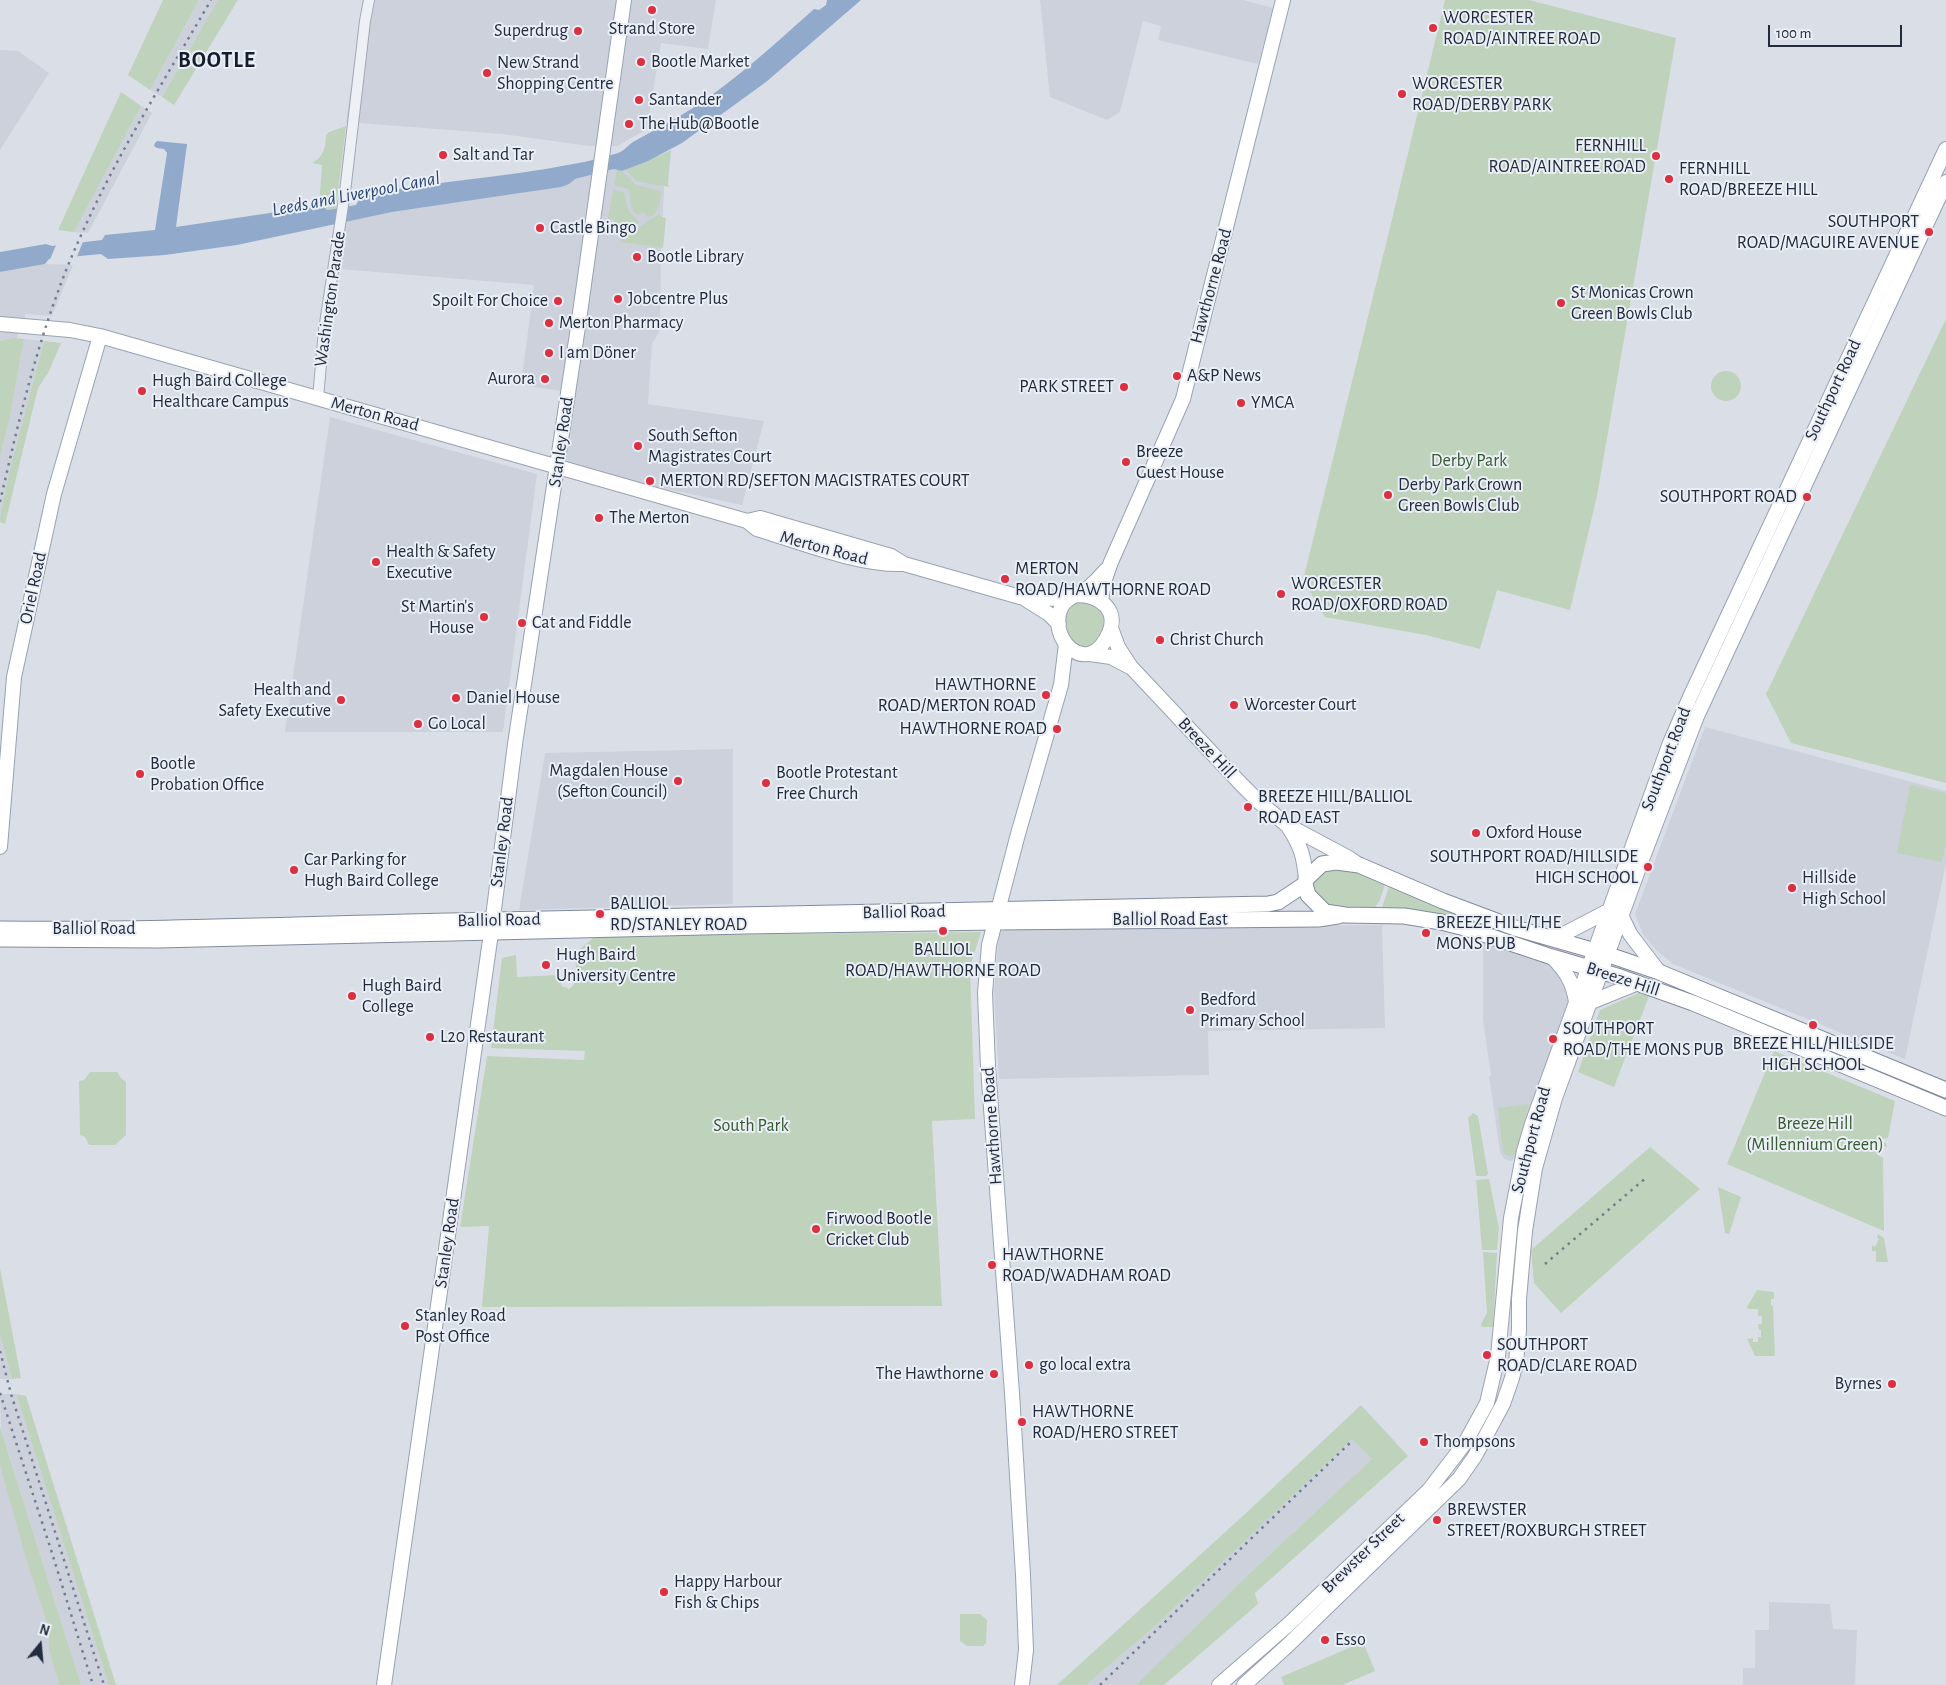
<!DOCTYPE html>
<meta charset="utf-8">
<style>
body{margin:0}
#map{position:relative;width:1946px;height:1685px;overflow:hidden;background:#dadfe7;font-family:"Alegreya Sans",sans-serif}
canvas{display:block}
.north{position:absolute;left:15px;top:1620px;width:50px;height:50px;-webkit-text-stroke:4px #eaeef5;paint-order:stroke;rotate:17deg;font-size:14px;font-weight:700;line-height:20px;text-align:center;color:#232c3e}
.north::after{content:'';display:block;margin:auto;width:18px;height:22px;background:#232c3e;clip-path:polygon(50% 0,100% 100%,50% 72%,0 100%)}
.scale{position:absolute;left:1768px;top:25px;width:134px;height:22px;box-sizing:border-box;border:2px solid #232c3e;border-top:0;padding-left:6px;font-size:15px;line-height:18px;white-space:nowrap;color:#232c3e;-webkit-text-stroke:4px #eaeef5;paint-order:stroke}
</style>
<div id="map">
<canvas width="1946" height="1685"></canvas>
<div class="north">N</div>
<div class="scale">100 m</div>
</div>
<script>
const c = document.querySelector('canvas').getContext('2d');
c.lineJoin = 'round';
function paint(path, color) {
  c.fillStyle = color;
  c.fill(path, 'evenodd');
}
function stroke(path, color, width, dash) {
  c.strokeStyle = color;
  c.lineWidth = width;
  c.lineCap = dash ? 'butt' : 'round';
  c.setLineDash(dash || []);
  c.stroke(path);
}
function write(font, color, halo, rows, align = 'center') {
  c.font = font + ' "Alegreya Sans",sans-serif';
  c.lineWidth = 4;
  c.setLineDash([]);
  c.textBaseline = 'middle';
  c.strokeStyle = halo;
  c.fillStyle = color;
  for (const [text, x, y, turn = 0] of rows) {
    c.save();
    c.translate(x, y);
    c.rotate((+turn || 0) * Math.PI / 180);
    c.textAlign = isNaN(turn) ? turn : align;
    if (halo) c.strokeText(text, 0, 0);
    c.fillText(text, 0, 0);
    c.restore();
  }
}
paint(new Path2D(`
 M 199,0 L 218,0 L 162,97 L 150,90 Z
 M 363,0 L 716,0 L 708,49 L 661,43 L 647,129 L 618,146 L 589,146 L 502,134 L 346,122 Z
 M 1040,0 L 1243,0 L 1273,8 L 1258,64 L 1158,40 L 1161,26 L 1143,21 L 1120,112 L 1107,120 L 1050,97 Z
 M 0,50 L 18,51 L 49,73 L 0,150 Z
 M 141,106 L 152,113 L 88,233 L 74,232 Z
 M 666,153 L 661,246 L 660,330 L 652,344 L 648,404 L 764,421 L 742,505 L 558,466 L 568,392 L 521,385 L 534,285 L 339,269 L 344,222 L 392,212 L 521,193 L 614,169 L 622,171 Z
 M 45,264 L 73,265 L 52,316 L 26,314 L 17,338 L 0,341 L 0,272 Z
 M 24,339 L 44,341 L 9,473 L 0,517 L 0,456 L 9,421 Z
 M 330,417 L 537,474 L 503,732 L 285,732 Z
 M 1705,727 L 1946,791 L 1946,863 L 1905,1059 L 1673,964 L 1656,950 L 1643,934 L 1635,914 Z
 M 733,749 L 733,904 L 519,910 L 545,753 Z
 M 1382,925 L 1385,1028 L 1208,1031 L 1209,1075 L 999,1079 L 994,992 L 999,934 L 1008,927 Z
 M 1483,940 L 1552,964 L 1572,994 L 1518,1156 L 1511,1161 L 1504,1159 L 1500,1152 L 1489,1076 L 1491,1075 L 1483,1020 Z
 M 0,1334 L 12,1379 L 0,1379 Z
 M 0,1394 L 16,1394 L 109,1685 L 81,1685 L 1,1430 Z
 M 1352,1438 L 1372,1459 L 1249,1574 L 1136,1685 L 1086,1685 L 1154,1627 Z
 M 0,1466 L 47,1623 L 49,1650 L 59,1685 L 0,1685 Z
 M 1769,1602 L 1830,1604 L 1833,1629 L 1857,1630 L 1855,1685 L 1743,1685 L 1743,1668 L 1755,1668 L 1755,1630 L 1769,1630 Z`), '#ccd1dc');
paint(new Path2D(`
 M 163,0 L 199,0 L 150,90 L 128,75 Z
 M 218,0 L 238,0 L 174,105 L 162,97 Z
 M 1445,0 L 1529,0 L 1676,38 L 1597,496 L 1570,610 L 1497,590 L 1480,649 L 1426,635 L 1325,617 L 1303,580 L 1385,248 Z
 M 121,92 L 141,106 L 74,232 L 58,230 Z
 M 346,126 L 336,208 L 327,210 L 323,206 L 319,206 L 322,165 L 312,163 C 323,158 326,147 326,135 L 329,132 Z
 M 671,150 L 668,184 L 669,187 L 636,181 L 626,169 L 648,161 Z
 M 617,170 L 622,171 L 636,185 L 661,191 C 660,202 660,212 649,217 L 643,212 L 638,215 C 627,209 633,198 628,189 L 614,185 Z
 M 613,190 L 624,192 L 628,210 L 639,222 L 633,227 L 617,233 L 614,220 L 608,218 Z
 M 659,214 L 662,217 L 666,218 L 663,248 L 621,242 L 619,236 L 635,230 Z
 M 1946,319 L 1946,783 L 1791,743 L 1766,694 Z
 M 14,338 L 24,339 L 9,421 L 0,456 L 0,341 Z
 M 44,341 L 61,343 L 48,373 L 38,388 L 5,524 L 0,522 L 0,517 L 9,473 Z
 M1711 386a15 15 0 1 1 30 0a15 15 0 1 1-30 0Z
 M 1080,600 L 1100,607 C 1106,620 1104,627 1099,641 L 1096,640 L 1096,644 C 1092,645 1088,648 1084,648 C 1068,648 1059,616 1071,606 C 1073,604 1077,602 1080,600 Z
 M 1910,785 L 1946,793 L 1946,843 L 1942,862 L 1897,853 Z
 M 1338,867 L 1375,878 L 1385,884 L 1380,900 L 1374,909 C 1356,908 1326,913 1316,895 C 1312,886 1313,882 1318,873 Z
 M 1389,886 L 1496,930 L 1434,913 L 1409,909 L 1382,908 Z
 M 981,932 L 970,967 L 975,1119 L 932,1121 L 942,1306 L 482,1307 L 489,1226 L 460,1227 L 487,1056 L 584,1060 L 585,1051 L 491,1048 L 502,958 L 516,955 L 517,977 L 558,975 L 562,986 L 569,989 C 580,983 575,965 575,953 L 592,939 L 592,936 Z
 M 1639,993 L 1649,996 L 1614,1087 L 1578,1072 L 1600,1010 Z
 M 1774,1051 L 1895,1101 L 1888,1138 L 1883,1139 L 1882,1142 L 1886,1143 L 1887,1147 L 1881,1145 L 1878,1155 L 1883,1158 L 1884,1231 L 1727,1164 Z
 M 90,1072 L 117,1072 L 121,1078 L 126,1082 L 126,1135 L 115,1145 L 89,1145 L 85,1137 L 80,1135 L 79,1081 L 84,1080 Z
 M 1529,1104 L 1515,1154 L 1511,1156 L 1506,1155 L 1503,1152 L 1498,1108 Z
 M 1473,1113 L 1478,1116 L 1488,1174 L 1486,1176 L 1476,1176 L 1468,1118 Z
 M 1650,1147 L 1700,1189 L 1561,1313 L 1534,1283 L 1531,1250 Z
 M 1489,1179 L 1499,1228 L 1497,1250 L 1482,1250 L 1476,1180 Z
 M 1718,1187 L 1741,1197 L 1729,1234 L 1725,1233 Z
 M 1878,1234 L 1884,1238 L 1888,1262 L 1876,1262 L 1876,1251 L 1872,1251 L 1872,1245 L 1875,1247 L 1879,1239 L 1877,1238 Z
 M 1483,1252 L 1497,1253 L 1493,1327 L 1482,1327 L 1481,1324 L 1487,1313 Z
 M 0,1268 L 21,1378 L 12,1379 L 0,1334 Z
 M 1757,1290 L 1774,1292 L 1774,1299 L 1771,1299 L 1771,1305 L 1773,1306 L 1775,1356 L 1755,1356 L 1747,1339 L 1753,1338 L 1753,1342 L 1758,1342 L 1758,1337 L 1761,1337 L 1761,1330 L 1759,1330 L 1758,1324 L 1762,1324 L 1762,1316 L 1758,1316 L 1758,1309 L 1748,1309 L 1747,1307 Z
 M 16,1394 L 26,1396 L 116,1685 L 109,1685 L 106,1676 Z
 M 1361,1405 L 1408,1456 L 1255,1593 L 1258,1604 L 1164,1685 L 1136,1685 L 1249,1574 L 1372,1459 L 1352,1439 L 1154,1627 L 1086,1685 L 1057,1685 L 1245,1514 Z
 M 0,1427 L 81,1685 L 59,1685 L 49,1650 L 47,1623 L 29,1568 L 0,1466 Z
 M 960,1614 L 980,1614 L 987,1620 L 986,1643 L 983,1646 L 967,1646 L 960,1641 Z
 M 1363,1642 L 1375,1671 L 1342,1685 L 1284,1685 L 1281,1677 Z`), '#bfd2bb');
paint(new Path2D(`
 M 827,0 L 861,0 L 766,82 L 682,143 L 648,161 L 622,171 L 614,169 L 575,179 L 569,184 L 561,187 L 392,212 L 237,245 L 165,255 L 108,259 L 101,254 L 49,259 L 45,264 L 0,272 L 0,252 L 46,244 L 52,246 L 102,240 L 105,235 L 155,230 L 167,153 L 164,149 L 157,148 L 154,146 L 155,143 L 157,141 L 187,144 L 176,227 L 303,208 L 323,206 L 327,210 L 356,205 L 360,198 L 364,195 C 433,181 504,178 573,164 C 588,162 603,157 618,153 C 624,151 627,146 633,142 C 654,130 676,119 696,106 C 738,78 776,43 814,9 L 819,10 L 826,5 Z`), '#91aacc');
paint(new Path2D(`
 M 84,239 L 76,259 L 50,261 L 48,264 L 57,243 Z`), '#dadfe7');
const minor = new Path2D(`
 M 318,398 L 324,330 L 345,192 L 365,21 L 369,0`);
const major = new Path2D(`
 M 0,324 L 70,330 L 100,336 L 747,521 L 757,529 C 800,542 860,566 904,564
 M 747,521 L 760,518 L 891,556 L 904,564 L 1020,597 L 1039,599 L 1071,598
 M 1077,595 C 1099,595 1119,609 1109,633 C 1088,681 1045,637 1062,606 C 1067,597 1079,594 1087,589 C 1094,583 1100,577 1106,570
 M 1025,599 L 1049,614 L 1059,624
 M 1101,600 L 1105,579 L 1111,562 L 1183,399 L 1283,0
 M 1111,628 L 1118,647 L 1131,667 L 1242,785 L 1259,802 L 1287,825 L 1349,858 L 1359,865
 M 1090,654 L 1111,657 L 1128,666
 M 1289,828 C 1301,846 1304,857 1306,879
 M 0,847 L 14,677 L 54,494 L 100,336
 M 1622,917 L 1630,934 L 1659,972
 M 1545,937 L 1562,935 L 1610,910
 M 1552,957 C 1566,971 1573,982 1576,1002
 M 1591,1002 L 1638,983
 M 384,1685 L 491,933 L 515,744 L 578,327 L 624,0
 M 1022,1685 L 1026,1650 L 1023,1575 L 1012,1393 L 988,1067 L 985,993 L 989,945 L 1018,834 L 1061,685 L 1066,644
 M 1219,1685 L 1289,1624 L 1429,1490 L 1465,1443 L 1487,1403 L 1498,1356 L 1511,1218 L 1524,1151 L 1532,1124 L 1670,743 L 1690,697 L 1946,149
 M 1244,1685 L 1287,1646 L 1459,1479 L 1475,1456 L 1503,1404 L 1512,1378 L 1516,1362 L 1519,1330 L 1519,1299 L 1525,1231 L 1535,1168 L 1555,1098 L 1641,862 L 1697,716 L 1946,182`);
const highway = new Path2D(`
 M 0,929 C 166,931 331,923 497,920 C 754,915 1011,910 1268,904 L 1278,902 L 1305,884
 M 0,939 L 158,940 L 746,926 L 995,922 L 1318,919 L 1338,916
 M 1946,1090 L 1659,972 L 1609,955 L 1515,928 L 1443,901 L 1359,865 L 1336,862 L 1322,864 L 1306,879 L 1305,884 L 1308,895 L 1325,912 L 1345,915 L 1404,916 L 1441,922 L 1465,928 L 1552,957 L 1620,977 L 1693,1003 L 1946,1108`);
stroke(minor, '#a3a9b4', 12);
stroke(major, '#99a2b4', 16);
stroke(highway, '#808b9f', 17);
stroke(minor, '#edf0f5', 10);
stroke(major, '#fff', 14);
stroke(highway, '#fff', 15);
stroke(new Path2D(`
 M 0,502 C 21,410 43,317 83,231 C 119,151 167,76 211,0
 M 1545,1264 L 1647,1177
 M 0,1351 L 11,1394 L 104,1685
 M 0,1393 L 52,1553 L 93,1685
 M 1100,1685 L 1353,1440`), '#727d92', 2.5, [2.5, 5]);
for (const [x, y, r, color] of [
 [652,10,5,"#dc2f40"],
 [1433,28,5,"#dc2f40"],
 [578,31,5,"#dc2f40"],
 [641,62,5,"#dc2f40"],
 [487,73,5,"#dc2f40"],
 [1402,94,5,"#dc2f40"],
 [639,100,5,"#dc2f40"],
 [629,124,5,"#dc2f40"],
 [443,155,5,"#dc2f40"],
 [1656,156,5,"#dc2f40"],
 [1669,179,5,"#dc2f40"],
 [540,228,5,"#dc2f40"],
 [1929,232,5,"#dc2f40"],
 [637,257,5,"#dc2f40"],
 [618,299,5,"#dc2f40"],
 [558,301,5,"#dc2f40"],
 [1561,303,5,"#dc2f40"],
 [549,323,5,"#dc2f40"],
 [549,353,5,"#dc2f40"],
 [1177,376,5,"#dc2f40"],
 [545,379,5,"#dc2f40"],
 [1124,387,5,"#dc2f40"],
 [142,391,5,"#dc2f40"],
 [1241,403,5,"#dc2f40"],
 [638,446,5,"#dc2f40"],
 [1126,462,5,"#dc2f40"],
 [650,481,5,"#dc2f40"],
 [1388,495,5,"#dc2f40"],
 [1807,497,5,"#dc2f40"],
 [599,518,5,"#dc2f40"],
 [376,562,5,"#dc2f40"],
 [1005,579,5,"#dc2f40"],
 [1281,594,5,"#dc2f40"],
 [484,617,5,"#dc2f40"],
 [522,623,5,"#dc2f40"],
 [1160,640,5,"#dc2f40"],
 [1046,695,5,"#dc2f40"],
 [456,698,5,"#dc2f40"],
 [341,700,5,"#dc2f40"],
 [1234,705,5,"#dc2f40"],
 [418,724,5,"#dc2f40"],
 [1057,729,5,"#dc2f40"],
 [140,774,5,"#dc2f40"],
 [678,781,5,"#dc2f40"],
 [766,783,5,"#dc2f40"],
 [1248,807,5,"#dc2f40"],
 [1476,833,5,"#dc2f40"],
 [1648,867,5,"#dc2f40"],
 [294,870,5,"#dc2f40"],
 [1792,888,5,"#dc2f40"],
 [600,914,5,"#dc2f40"],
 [943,931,5,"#dc2f40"],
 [1426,933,5,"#dc2f40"],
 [546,965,5,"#dc2f40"],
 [352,996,5,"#dc2f40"],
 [1190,1010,5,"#dc2f40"],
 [1813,1025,5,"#dc2f40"],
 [430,1037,5,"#dc2f40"],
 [1553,1039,5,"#dc2f40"],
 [816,1229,5,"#dc2f40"],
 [992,1265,5,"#dc2f40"],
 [405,1326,5,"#dc2f40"],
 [1487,1355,5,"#dc2f40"],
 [1029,1365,5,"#dc2f40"],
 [994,1374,5,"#dc2f40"],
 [1892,1384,5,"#dc2f40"],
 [1022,1422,5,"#dc2f40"],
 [1424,1442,5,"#dc2f40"],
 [1437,1520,5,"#dc2f40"],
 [664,1592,5,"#dc2f40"],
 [1325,1640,5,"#dc2f40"]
]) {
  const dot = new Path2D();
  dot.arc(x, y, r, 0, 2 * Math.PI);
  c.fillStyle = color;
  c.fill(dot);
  stroke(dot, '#eaeef5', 2);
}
write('18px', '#232c3e', '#eaeef5', [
 ["WORCESTER",1443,18],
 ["ROAD/AINTREE ROAD",1443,39],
 ["Strand Store",652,29,"center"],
 ["Superdrug",568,31,"right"],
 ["Bootle Market",651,62],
 ["New Strand",497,63],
 ["Shopping Centre",497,84],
 ["WORCESTER",1412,84],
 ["ROAD/DERBY PARK",1412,105],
 ["Santander",649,100],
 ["The Hub@Bootle",639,124],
 ["FERNHILL",1646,146,"right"],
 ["ROAD/AINTREE ROAD",1646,167,"right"],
 ["Salt and Tar",453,155],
 ["FERNHILL",1679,169],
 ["ROAD/BREEZE HILL",1679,190],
 ["SOUTHPORT",1919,222,"right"],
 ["ROAD/MAGUIRE AVENUE",1919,243,"right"],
 ["Castle Bingo",550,228],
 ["Bootle Library",647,257],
 ["St Monicas Crown",1571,293],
 ["Green Bowls Club",1571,314],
 ["Jobcentre Plus",628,299],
 ["Spoilt For Choice",548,301,"right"],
 ["Merton Pharmacy",559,323],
 ["I am Döner",559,353],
 ["A&P News",1187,376],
 ["Aurora",535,379,"right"],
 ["Hugh Baird College",152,381],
 ["Healthcare Campus",152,402],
 ["PARK STREET",1114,387,"right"],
 ["YMCA",1251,403],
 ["South Sefton",648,436],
 ["Magistrates Court",648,457],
 ["Breeze",1136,452],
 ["Guest House",1136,473],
 ["MERTON RD/SEFTON MAGISTRATES COURT",660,481],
 ["Derby Park Crown",1398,485],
 ["Green Bowls Club",1398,506],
 ["SOUTHPORT ROAD",1797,497,"right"],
 ["The Merton",609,518],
 ["Health & Safety",386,552],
 ["Executive",386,573],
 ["MERTON",1015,569],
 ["ROAD/HAWTHORNE ROAD",1015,590],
 ["WORCESTER",1291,584],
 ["ROAD/OXFORD ROAD",1291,605],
 ["St Martin's",474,607,"right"],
 ["House",474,628,"right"],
 ["Cat and Fiddle",532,623],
 ["Christ Church",1170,640],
 ["HAWTHORNE",1036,685,"right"],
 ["ROAD/MERTON ROAD",1036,706,"right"],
 ["Health and",331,690,"right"],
 ["Safety Executive",331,711,"right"],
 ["Daniel House",466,698],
 ["Worcester Court",1244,705],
 ["Go Local",428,724],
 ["HAWTHORNE ROAD",1047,729,"right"],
 ["Bootle",150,764],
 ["Probation Office",150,785],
 ["Magdalen House",668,771,"right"],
 ["(Sefton Council)",668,792,"right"],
 ["Bootle Protestant",776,773],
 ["Free Church",776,794],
 ["BREEZE HILL/BALLIOL",1258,797],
 ["ROAD EAST",1258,818],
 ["Oxford House",1486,833],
 ["SOUTHPORT ROAD/HILLSIDE",1638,857,"right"],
 ["HIGH SCHOOL",1638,878,"right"],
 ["Car Parking for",304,860],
 ["Hugh Baird College",304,881],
 ["Hillside",1802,878],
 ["High School",1802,899],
 ["BALLIOL",610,904],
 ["RD/STANLEY ROAD",610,925],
 ["BREEZE HILL/THE",1436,923],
 ["MONS PUB",1436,944],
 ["BALLIOL",943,950,"center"],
 ["ROAD/HAWTHORNE ROAD",943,971,"center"],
 ["Hugh Baird",556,955],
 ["University Centre",556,976],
 ["Hugh Baird",362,986],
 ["College",362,1007],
 ["Bedford",1200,1000],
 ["Primary School",1200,1021],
 ["SOUTHPORT",1563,1029],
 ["ROAD/THE MONS PUB",1563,1050],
 ["L20 Restaurant",440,1037],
 ["BREEZE HILL/HILLSIDE",1813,1044,"center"],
 ["HIGH SCHOOL",1813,1065,"center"],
 ["Firwood Bootle",826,1219],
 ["Cricket Club",826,1240],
 ["HAWTHORNE",1002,1255],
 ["ROAD/WADHAM ROAD",1002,1276],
 ["Stanley Road",415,1316],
 ["Post Office",415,1337],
 ["SOUTHPORT",1497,1345],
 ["ROAD/CLARE ROAD",1497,1366],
 ["go local extra",1039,1365],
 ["The Hawthorne",984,1374,"right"],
 ["Byrnes",1882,1384,"right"],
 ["HAWTHORNE",1032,1412],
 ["ROAD/HERO STREET",1032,1433],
 ["Thompsons",1434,1442],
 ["BREWSTER",1447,1510],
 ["STREET/ROXBURGH STREET",1447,1531],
 ["Happy Harbour",674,1582],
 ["Fish & Chips",674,1603],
 ["Esso",1335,1640]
], 'left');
write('18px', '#232c3e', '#eaeef5', [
 ["Hawthorne Road",1211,286,-75],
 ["Washington Parade",330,299,-82],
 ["Southport Road",1833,390,-65],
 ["Merton Road",375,414,15],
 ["Stanley Road",561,442,-82],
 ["Merton Road",824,548,15],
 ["Oriel Road",33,588,-78],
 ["Breeze Hill",1207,748,47],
 ["Southport Road",1666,759,-69],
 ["Stanley Road",502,842,-83],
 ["Balliol Road",904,912,-1],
 ["Balliol Road",499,920,-1],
 ["Balliol Road East",1170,920],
 ["Balliol Road",94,929],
 ["Breeze Hill",1623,979,18],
 ["Hawthorne Road",992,1126,-94],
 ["Southport Road",1531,1140,-75],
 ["Stanley Road",447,1243,-82],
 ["Brewster Street",1363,1553,-44]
]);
write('18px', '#355b2f', '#eaeef5', [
 ["Derby Park",1469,461],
 ["Breeze Hill",1815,1124],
 ["(Millennium Green)",1815,1145],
 ["South Park",751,1126]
]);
write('italic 19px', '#294776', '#eaeef5', [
 ["Leeds and Liverpool Canal",356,194,-11]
]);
c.letterSpacing = '1px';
write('bold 22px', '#161d2e', '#eaeef5', [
 ["BOOTLE",217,60]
]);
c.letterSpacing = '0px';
</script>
